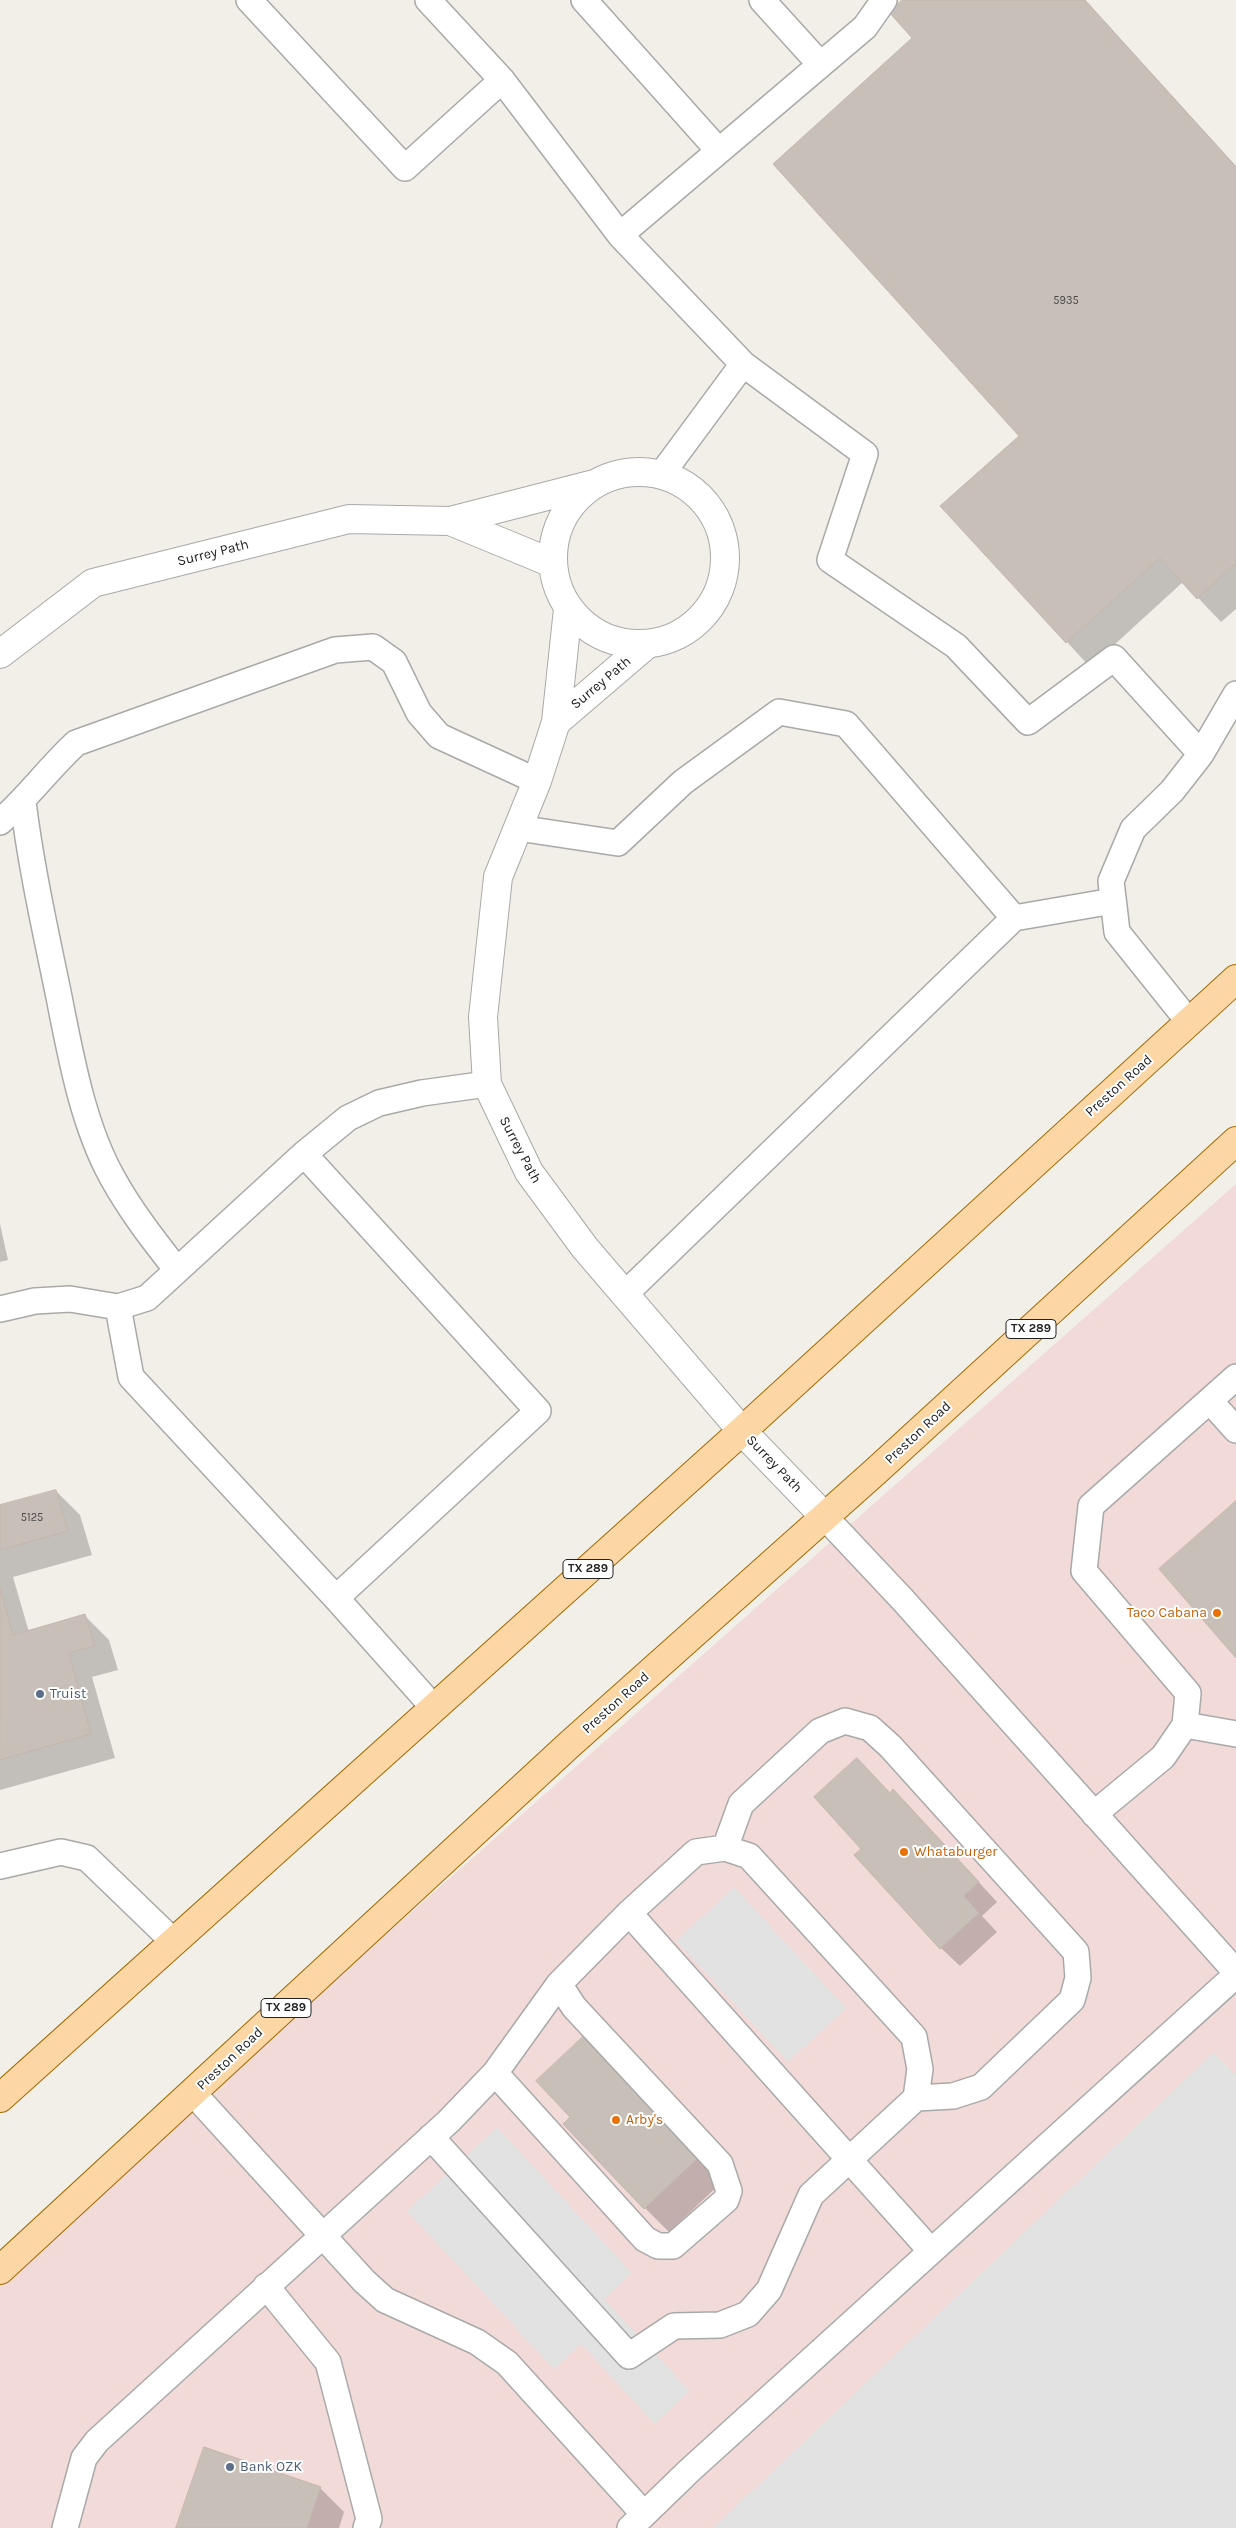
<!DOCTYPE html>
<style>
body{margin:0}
canvas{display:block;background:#f2efe9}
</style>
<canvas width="1236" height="2528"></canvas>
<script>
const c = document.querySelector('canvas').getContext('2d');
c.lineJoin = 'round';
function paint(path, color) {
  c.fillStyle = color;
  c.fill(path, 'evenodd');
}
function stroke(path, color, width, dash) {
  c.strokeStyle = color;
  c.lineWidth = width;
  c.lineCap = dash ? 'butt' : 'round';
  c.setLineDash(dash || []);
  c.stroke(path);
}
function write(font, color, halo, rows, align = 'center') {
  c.font = font + ' Karla,sans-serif';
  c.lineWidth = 4;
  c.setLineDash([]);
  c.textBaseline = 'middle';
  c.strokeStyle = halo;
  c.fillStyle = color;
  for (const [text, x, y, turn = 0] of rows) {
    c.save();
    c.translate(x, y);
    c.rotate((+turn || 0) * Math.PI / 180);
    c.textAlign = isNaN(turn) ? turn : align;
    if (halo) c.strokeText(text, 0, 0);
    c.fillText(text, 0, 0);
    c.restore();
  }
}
paint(new Path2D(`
 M 1236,1184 L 1236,2528 L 0,2528 L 0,2275 Z`), '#f2dad9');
paint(new Path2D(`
 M 734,1887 L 846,2008 L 788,2062 L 676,1941 Z
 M 1214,2052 L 1236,2076 L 1236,2528 L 713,2528 Z
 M 497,2127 L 632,2273 L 604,2299 L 690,2391 L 655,2424 L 581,2344 L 554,2369 L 407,2211 Z`), '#e2e2e2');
paint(new Path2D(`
 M 904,0 L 1085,0 L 1236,166 L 1236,609 L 1221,622 L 1183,582 L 1090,667 L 942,506 L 1020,436 Z
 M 0,1224 L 8,1260 L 0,1262 Z
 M 56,1491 L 80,1515 L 92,1555 L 13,1577 L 29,1632 L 85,1616 L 109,1640 L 118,1670 L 92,1677 L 115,1758 L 0,1790 L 0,1507 Z
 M 857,1759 L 890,1794 L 893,1791 L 912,1810 L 997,1902 L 982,1916 L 997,1932 L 960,1966 L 941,1948 L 862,1849 Z
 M 608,2061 L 723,2181 L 669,2232 L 645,2208 L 572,2117 Z
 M 320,2488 L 344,2512 L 339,2528 L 177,2528 Z`), '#0003');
const building = new Path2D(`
 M 902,0 L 1085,0 L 1236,167 L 1236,563 L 1197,599 L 1160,558 L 1066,643 L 940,506 L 1019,436 L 773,164 L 912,38 L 889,12 Z
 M 56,1490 L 68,1531 L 0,1550 L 0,1505 Z
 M 1236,1501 L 1236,1658 L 1159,1569 Z
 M 0,1588 L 13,1635 L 85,1614 L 95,1646 L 69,1653 L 91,1734 L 0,1760 Z
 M 857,1758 L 890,1793 L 893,1789 L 979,1882 L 964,1896 L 979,1913 L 940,1949 L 854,1855 L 861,1849 L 814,1797 Z
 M 584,2036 L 700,2156 L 644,2209 L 563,2124 L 570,2117 L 536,2081 Z
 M 204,2447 L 321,2487 L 307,2528 L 176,2528 Z`);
paint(building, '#c7bfb8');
stroke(building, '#c4b6ab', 1);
const lane = new Path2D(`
 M 249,0 L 405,168 L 502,80 L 620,235 L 743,364
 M 428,0 L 502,80
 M 584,0 L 719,151
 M 762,0 L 820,64
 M 620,235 L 865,27 L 884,0
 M 661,475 L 743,364 L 865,454 L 830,560 L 956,646 L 1028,722 L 1114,658 L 1201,754
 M 23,802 C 31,866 45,929 58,992 C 70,1052 82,1123 112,1177 C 130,1210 154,1241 177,1270
 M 0,822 C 28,797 49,768 76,743 L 335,650 L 373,647 L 394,662 L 419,713 L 439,736 L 537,781
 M 518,828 L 618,843 L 683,782 L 779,712 L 846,724 L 1014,918 L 1113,901
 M 1189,1022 L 1117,932 L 1111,881 L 1133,829 L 1172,791 L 1201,754 L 1236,694
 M 625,1294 L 1014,918
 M 118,1307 L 131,1377 L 336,1598 L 538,1411 L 304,1154
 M 0,1309 L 35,1301 L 70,1299 L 118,1307 L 147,1298 L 304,1154 L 348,1118 L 379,1103 L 422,1093 L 487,1084
 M 1210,1401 L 1236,1430
 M 824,1516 L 903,1600 L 1236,1972
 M 336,1598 L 434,1708
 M 1185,1725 L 1236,1734
 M 1094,1814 L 1163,1757 L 1185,1725 L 1188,1693 L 1084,1571 L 1091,1506 L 1236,1377
 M 725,1848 L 741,1804 L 820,1731 L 845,1721 L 870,1728 L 890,1746 L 1076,1952 L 1078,1978 L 1072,2000 L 981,2087 L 953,2096 L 916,2098
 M 0,1866 L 61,1852 L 87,1858 L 174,1942
 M 629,1913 L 931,2251
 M 495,2073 L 645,2239 L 658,2246 L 673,2246 L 726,2200 L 729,2191 L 720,2164 L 574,2007 L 559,1984
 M 193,2093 L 364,2281 L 385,2300 L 477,2342 L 507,2363 L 643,2513
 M 266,2286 L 328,2362 L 369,2519 L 366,2528
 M 65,2528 L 84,2458 L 97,2441 L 449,2121 L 495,2073 L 559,1984 L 629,1913 L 696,1852 L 725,1848 L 749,1856 L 914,2037 L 920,2069 L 916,2098 L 811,2195 L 769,2290 L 748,2314 L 720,2325 L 674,2326 L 629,2356 L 431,2137
 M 630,2528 L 690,2470 L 1236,1975`);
const street = new Path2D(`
 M553 558a86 86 0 1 1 172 0a86 86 0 1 1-172 0Z
 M 450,521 L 552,563
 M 568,609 L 556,722 L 537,781 L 498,877 L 483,1017 L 487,1084 L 529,1172 L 585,1248 L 742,1431 L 824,1516
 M 0,654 L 93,583 L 349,519 L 450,521 L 594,484
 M 556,722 L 646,645`);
const primary = new Path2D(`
 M 0,2098 L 742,1431 L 1236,979
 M 0,2270 L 570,1744 L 876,1471 L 1236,1141`);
stroke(lane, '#a9a9a9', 28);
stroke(street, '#a9a9a9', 30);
stroke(primary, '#a06b00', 30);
stroke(lane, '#fff', 25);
stroke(street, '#fff', 28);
stroke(primary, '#fcd6a4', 28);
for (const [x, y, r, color] of [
 [1217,1613,5,"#e8710a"],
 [40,1694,5,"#5c6f8a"],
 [904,1852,5,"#e8710a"],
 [616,2120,5,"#e8710a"],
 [230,2467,5,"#5c6f8a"]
]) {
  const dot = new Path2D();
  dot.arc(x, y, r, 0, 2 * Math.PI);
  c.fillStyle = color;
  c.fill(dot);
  stroke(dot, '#fff', 2);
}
write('11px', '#4b4948', null, [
 ["5935",1066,301],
 ["5125",32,1518]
]);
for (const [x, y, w] of [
 [1031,1329,50],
 [588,1569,50],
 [286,2008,50]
]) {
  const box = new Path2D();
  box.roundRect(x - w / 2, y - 9.5, w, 19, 4);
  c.fillStyle = '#fff';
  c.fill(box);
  stroke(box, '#222', 1);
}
write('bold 12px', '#222', null, [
 ["TX 289",1031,1329],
 ["TX 289",588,1569],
 ["TX 289",286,2008]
]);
write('14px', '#222', '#fff', [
 ["Surrey Path",213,553,-14],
 ["Surrey Path",601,683,-40],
 ["Preston Road",1119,1086,-42],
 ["Surrey Path",520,1150,62],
 ["Preston Road",918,1433,-43],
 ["Surrey Path",774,1464,46],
 ["Preston Road",616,1703,-42],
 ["Preston Road",230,2059,-43]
]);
write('14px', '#c56008', '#fff', [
 ["Taco Cabana",1207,1613,"right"],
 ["Whataburger",914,1852],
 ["Arby's",626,2120]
], 'left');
write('14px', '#4e5e75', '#fff', [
 ["Truist",50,1694],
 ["Bank OZK",240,2467]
], 'left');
</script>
